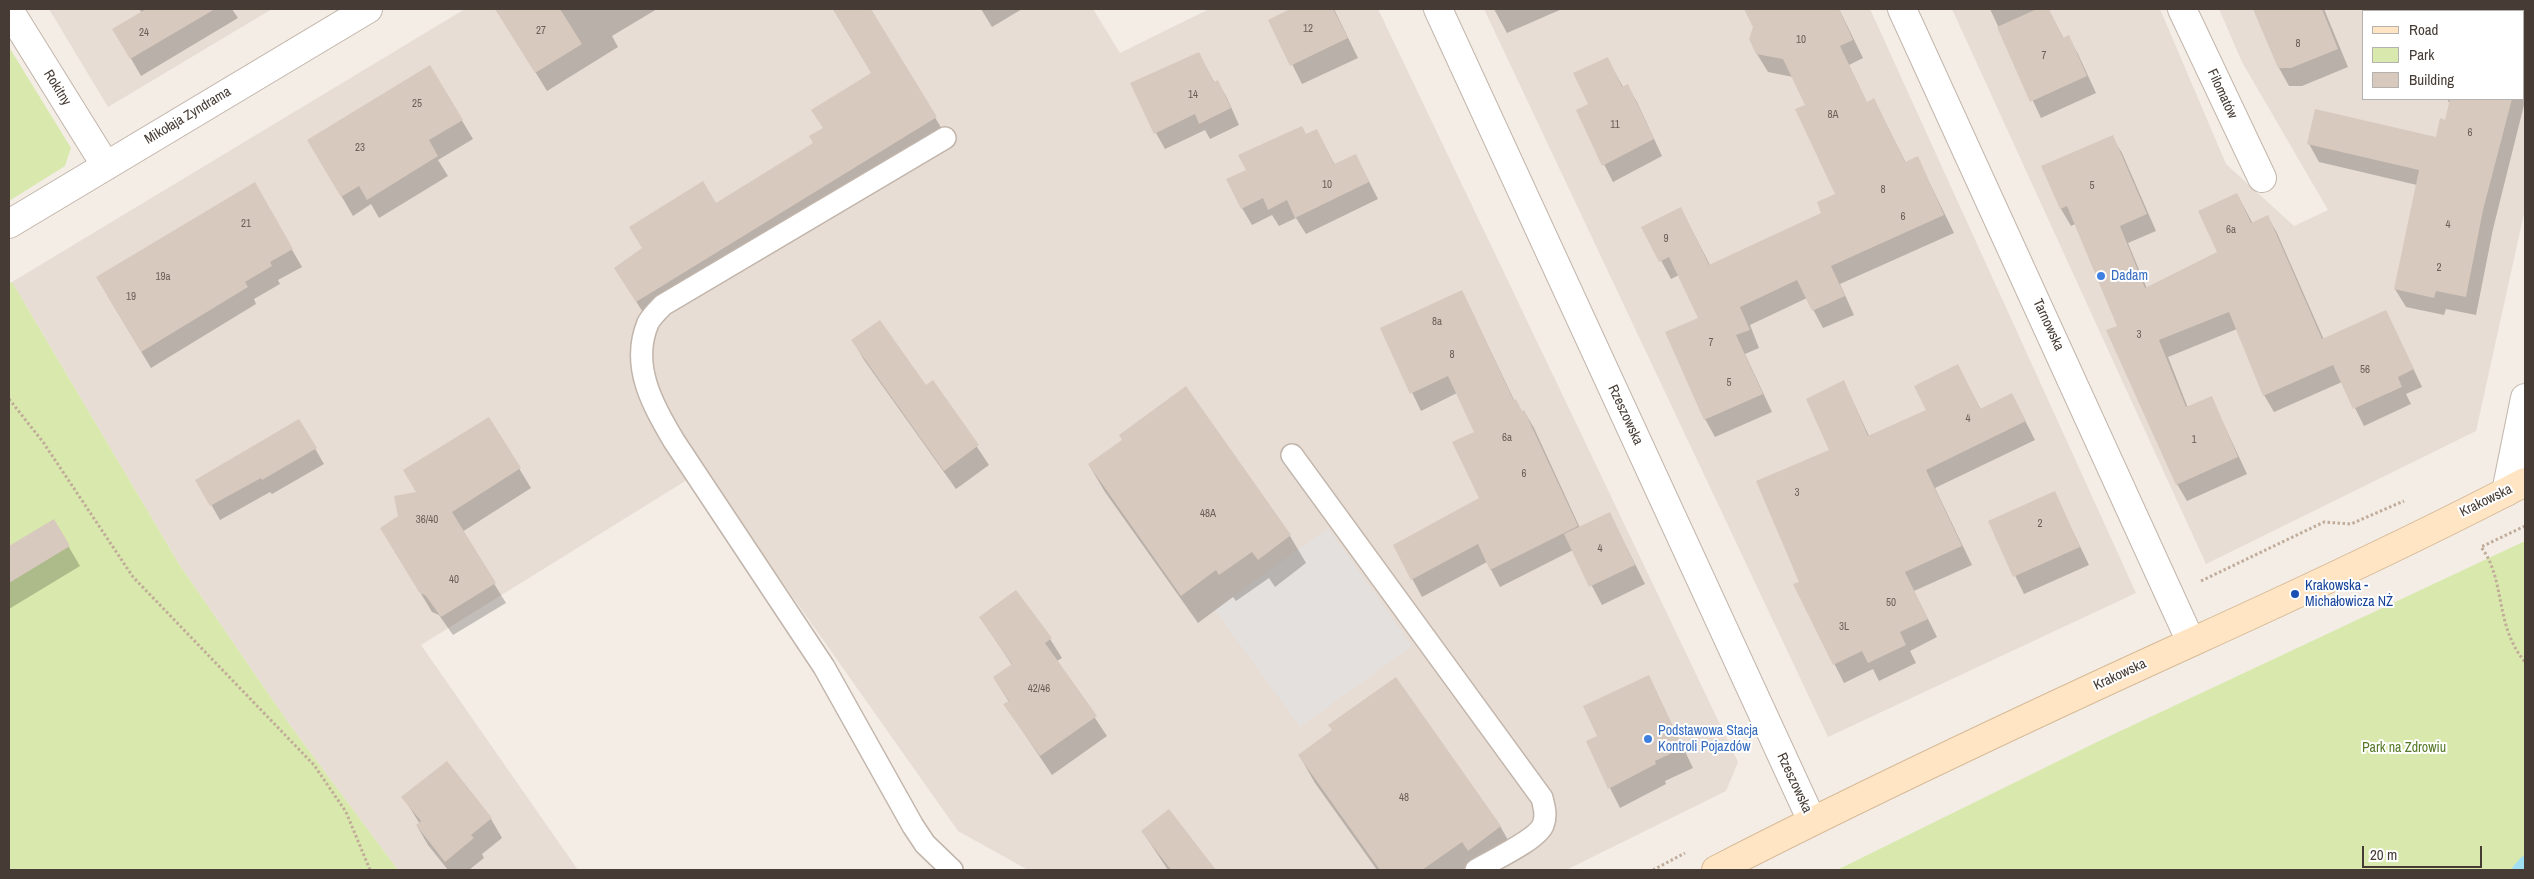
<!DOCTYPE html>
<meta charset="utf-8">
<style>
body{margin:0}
#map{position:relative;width:2534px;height:879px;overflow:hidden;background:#f3ede6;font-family:"Archivo Narrow",sans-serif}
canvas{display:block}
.frame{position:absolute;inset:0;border:10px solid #463c35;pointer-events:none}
.legend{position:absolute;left:2362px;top:10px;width:162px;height:90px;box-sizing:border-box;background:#fff;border:1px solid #b5b1ae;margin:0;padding:6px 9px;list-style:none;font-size:15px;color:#463c35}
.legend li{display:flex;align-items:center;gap:10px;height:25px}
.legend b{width:25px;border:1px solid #b5b1ae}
.scale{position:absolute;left:2362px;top:846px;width:120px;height:22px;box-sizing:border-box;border:2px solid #463c35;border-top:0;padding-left:6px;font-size:15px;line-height:18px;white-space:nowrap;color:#463c35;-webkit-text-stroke:4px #fff;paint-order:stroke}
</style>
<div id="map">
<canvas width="2534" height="879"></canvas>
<div class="frame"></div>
<ul class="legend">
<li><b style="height:6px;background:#ffe5c4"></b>Road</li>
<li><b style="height:14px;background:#d9e9ad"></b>Park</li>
<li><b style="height:14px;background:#d8c9be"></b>Building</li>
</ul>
<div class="scale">20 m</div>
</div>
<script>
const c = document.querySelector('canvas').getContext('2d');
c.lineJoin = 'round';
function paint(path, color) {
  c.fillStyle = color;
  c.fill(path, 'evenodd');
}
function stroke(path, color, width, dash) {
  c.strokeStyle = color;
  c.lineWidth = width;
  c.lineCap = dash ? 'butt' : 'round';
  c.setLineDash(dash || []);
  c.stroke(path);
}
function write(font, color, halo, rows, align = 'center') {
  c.font = font + ' "Archivo Narrow",sans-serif';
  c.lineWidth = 4;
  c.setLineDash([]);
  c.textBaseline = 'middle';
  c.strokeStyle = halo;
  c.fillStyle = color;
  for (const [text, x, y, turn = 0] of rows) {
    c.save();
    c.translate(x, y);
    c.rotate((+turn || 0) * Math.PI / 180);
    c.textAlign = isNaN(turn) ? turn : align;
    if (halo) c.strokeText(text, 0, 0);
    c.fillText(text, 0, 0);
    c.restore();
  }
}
paint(new Path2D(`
 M 49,9 L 272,9 L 108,107 Z
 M 465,9 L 1093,9 L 1120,53 L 1209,9 L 1378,9 L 1738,762 L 1726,791 L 1566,870 L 1028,870 L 958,831 L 703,470 L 421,645 L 578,870 L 398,870 L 290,725 L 179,564 L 12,282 Z
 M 1484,9 L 1870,9 L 2136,593 L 1828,737 Z
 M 1952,9 L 2160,9 L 2226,164 L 2294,226 L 2328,210 L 2242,62 L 2219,9 L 2525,9 L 2525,209 L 2476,431 L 2206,564 ZM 2363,11 L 2523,11 L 2523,99 L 2363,99 Z`), '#e7ddd4');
paint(new Path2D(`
 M 9,47 L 71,148 L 65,166 L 9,201 Z
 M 12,282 L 179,564 L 290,725 L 398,870 L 9,870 L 9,283 Z
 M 2525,541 L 2525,870 L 1837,870 L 2097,742 Z`), '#d9e9ad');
paint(new Path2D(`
 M 1328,528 L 1412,646 L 1300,727 L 1215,610 Z`), '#e4e0de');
paint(new Path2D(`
 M 139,9 L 232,9 L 238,18 L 141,76 L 114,29 L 142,13 Z
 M 517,9 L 657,9 L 612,36 L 618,47 L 547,91 L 502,18 Z
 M 833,9 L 869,9 L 945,134 L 646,317 L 625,284 L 716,204 L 815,144 L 824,129 L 813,111 L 872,73 Z
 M 981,9 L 1022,9 L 992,27 Z
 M 1293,9 L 1334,9 L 1358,58 L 1302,84 L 1270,20 Z
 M 1494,9 L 1562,9 L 1507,33 Z
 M 1749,9 L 1839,9 L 1863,58 L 1849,65 L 1867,103 L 1874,100 L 1906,163 L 1917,157 L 1954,233 L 1840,284 L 1854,315 L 1823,328 L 1807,298 L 1750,325 L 1759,348 L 1745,354 L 1772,412 L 1715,437 L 1705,419 L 1699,319 L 1679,275 L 1671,279 L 1643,227 L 1681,209 L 1710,265 L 1823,213 L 1837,194 L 1806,105 L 1793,77 L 1768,72 L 1757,54 L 1754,27 L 1746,10 Z
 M 1990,9 L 2048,9 L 2064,39 L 2068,37 L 2078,54 L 2096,93 L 2041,118 Z
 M 2255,9 L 2324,9 L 2348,67 L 2302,86 L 2289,86 L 2279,68 Z
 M 2477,9 L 2525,9 L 2525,101 L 2493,229 L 2476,315 L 2446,309 L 2444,315 L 2406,307 L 2395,289 L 2417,185 L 2319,162 L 2309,144 L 2474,147 L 2447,99 L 2523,99 L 2523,11 L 2477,11 Z
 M 1198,53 L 1215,83 L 1218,82 L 1227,98 L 1239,125 L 1210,139 L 1205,130 L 1165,149 L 1156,133 Z
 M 1607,58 L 1623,87 L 1627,85 L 1637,102 L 1662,156 L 1613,182 L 1577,111 L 1590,105 Z
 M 430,67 L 473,139 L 438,160 L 448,176 L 379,218 L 371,204 L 353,216 L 309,140 Z
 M 1317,131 L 1335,165 L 1356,156 L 1378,199 L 1306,234 L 1296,218 L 1279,226 L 1272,215 L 1252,225 L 1242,208 L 1247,171 Z
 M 2112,137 L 2122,153 L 2156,231 L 2128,243 L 2147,289 L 2219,253 L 2237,194 L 2253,224 L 2268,217 L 2277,233 L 2324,340 L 2386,311 L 2422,387 L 2406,394 L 2411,404 L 2364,426 L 2342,382 L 2274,412 L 2264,395 L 2237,329 L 2168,357 L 2188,408 L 2211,397 L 2247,474 L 2187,501 L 2177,484 L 2118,327 L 2075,224 L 2071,226 L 2061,209 L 2043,167 Z
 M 254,184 L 302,267 L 278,280 L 280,284 L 254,299 L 256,304 L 151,368 L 107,295 Z
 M 1462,291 L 1515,402 L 1522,412 L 1524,411 L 1534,428 L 1580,528 L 1610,514 L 1645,584 L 1602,605 L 1573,550 L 1500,587 L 1487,562 L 1422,597 L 1394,545 L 1481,499 L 1475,432 L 1457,393 L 1421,411 L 1381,328 Z
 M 853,341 L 925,387 L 933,381 L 989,465 L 956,489 L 864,360 Z
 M 1958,366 L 1981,410 L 2012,395 L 2035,440 L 1935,488 L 1972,565 L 1914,591 L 1937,637 L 1910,651 L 1916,663 L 1879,681 L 1873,669 L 1844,683 L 1795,585 L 1801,582 L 1844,382 L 1869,436 L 1927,410 Z
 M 489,419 L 531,488 L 462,532 L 506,603 L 453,635 L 439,615 L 432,612 L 393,547 L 400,516 Z
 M 299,421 L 324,464 L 272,494 L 270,492 L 220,520 L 197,480 Z
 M 1089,465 L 1290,536 L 1306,563 L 1275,587 L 1269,578 L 1236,601 L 1233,597 L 1198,623 L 1105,492 Z
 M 2054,492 L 2089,565 L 2024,594 L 1989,522 Z
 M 53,520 L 80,566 L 9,609 L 9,547 Z
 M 980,617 L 1050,639 L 1062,658 L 1057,661 L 1107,736 L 1052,775 L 1005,705 L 1009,702 L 994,678 L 1012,665 Z
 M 1649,677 L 1693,768 L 1665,781 L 1666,784 L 1620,808 L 1587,742 L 1598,737 Z
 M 1299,755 L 1500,826 L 1516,854 L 1477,870 L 1377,870 L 1315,783 Z
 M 447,762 L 491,819 L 502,838 L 482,854 L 484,858 L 469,870 L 448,870 L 428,845 L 417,826 L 420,824 L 403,797 Z
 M 1169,811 L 1214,870 L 1168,870 L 1142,831 Z`), '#0003');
stroke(new Path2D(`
 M 2518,870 L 2525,862`), '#a0e0f2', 12);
paint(new Path2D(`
 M 146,9 L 215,9 L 130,59 L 112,29 Z
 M 495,9 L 560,9 L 582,44 L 535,73 Z
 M 833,9 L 871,9 L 937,117 L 636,302 L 614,268 L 642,248 L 629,227 L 703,181 L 716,203 L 813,143 L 809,136 L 823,128 L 811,110 L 871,73 Z
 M 1290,9 L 1333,9 L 1348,38 L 1290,66 L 1268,20 Z
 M 1744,9 L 1839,9 L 1853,40 L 1840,46 L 1867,102 L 1874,98 L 1905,162 L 1918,156 L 1944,215 L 1831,266 L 1845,296 L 1812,311 L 1797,280 L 1740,307 L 1750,330 L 1736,335 L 1763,394 L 1704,420 L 1665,332 L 1698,318 L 1669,257 L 1659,262 L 1641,227 L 1681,207 L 1709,265 L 1821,213 L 1817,202 L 1835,194 L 1795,109 L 1805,105 L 1783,59 L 1756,54 L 1749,39 L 1753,27 Z
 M 2037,9 L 2049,9 L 2063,38 L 2069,35 L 2087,76 L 2030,102 L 1997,27 Z
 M 2253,9 L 2322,9 L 2338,49 L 2291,68 L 2278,68 Z
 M 1199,52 L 1214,82 L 1218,80 L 1231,108 L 1199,124 L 1195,114 L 1154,134 L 1130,83 Z
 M 1608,57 L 1622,87 L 1628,84 L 1654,139 L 1602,166 L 1576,110 L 1588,104 L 1573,73 Z
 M 430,65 L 463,120 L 429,140 L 438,156 L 367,200 L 359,186 L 341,197 L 307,140 Z
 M 2450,99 L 2512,99 L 2483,210 L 2466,297 L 2436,291 L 2434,298 L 2394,289 L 2419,170 L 2307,144 L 2315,109 L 2436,137 L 2440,118 L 2445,120 Z
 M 1302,126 L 1306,134 L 1317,129 L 1334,164 L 1356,154 L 1369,182 L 1295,218 L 1287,200 L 1268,210 L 1263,198 L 1241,209 L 1226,179 L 1246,170 L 1238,155 Z
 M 2113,135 L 2147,214 L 2120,226 L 2145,288 L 2217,252 L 2198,211 L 2237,193 L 2251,223 L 2268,215 L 2322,339 L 2386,310 L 2414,369 L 2398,377 L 2402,387 L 2353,409 L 2333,365 L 2263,396 L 2229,312 L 2159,340 L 2186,407 L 2212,396 L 2238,457 L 2176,485 L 2106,330 L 2117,326 L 2067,206 L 2060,209 L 2041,166 Z
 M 255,182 L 293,249 L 270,262 L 272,266 L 245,282 L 248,287 L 141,352 L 96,277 Z
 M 1462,290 L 1514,401 L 1516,399 L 1522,411 L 1524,410 L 1578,526 L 1490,570 L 1478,544 L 1411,580 L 1393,545 L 1479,498 L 1452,442 L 1474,432 L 1448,376 L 1410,394 L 1380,328 Z
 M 880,320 L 926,385 L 933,380 L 979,445 L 944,471 L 851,340 Z
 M 1958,364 L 1980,409 L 2012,393 L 2026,421 L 1926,470 L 1962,546 L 1905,572 L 1928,619 L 1900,632 L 1906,645 L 1868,663 L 1862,651 L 1833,665 L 1793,584 L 1799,582 L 1756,481 L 1829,450 L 1806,399 L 1844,380 L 1868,436 L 1926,410 L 1914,386 Z
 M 1186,386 L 1291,535 L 1258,560 L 1252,552 L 1219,575 L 1216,570 L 1181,596 L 1088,464 L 1122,440 L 1119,435 Z
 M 489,417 L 521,468 L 452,512 L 496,583 L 441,617 L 426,596 L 419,592 L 380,528 L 398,516 L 394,496 L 416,492 L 403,470 Z
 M 299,419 L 317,448 L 262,480 L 261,478 L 210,506 L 195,480 Z
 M 2055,491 L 2080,547 L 2013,577 L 1988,521 Z
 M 1610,512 L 1635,565 L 1589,587 L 1564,534 Z
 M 54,519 L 70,546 L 9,583 L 9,546 Z
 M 1016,590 L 1052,638 L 1045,643 L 1097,716 L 1040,756 L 1003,704 L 1009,701 L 993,677 L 1012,664 L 979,617 Z
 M 1649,675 L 1683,748 L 1655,761 L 1656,764 L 1608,789 L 1586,741 L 1597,736 L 1583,706 Z
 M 1396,677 L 1501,826 L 1468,851 L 1462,842 L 1422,870 L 1380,870 L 1298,755 L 1332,730 L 1328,725 Z
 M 447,761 L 492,818 L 471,835 L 474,838 L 445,862 L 416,825 L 421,821 L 401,797 Z
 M 1169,809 L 1216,870 L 1171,870 L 1141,831 Z`), '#d8c9be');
const service = new Path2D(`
 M 945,138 L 663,305 C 658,310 651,317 648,323 C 630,366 653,405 674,441 L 824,667 L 913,826 L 925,844 L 952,870
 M 1292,455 L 1542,798 C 1544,807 1547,815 1543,825 C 1537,840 1491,861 1476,870`);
const minor = new Path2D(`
 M 1438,9 L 1812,821
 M 1902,9 L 2191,642
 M 2182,9 L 2262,178
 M 9,10 L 106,166
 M 9,224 L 368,9
 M 2506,492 L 2525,398`);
const secondary = new Path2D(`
 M 1716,870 C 1872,790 2032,715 2192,642 C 2304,591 2416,539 2525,482`);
stroke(service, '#c2b5ab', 24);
stroke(minor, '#c2b5ab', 30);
stroke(secondary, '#d7ba97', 30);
stroke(new Path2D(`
 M 9,399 L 43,442 L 133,577 L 314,765 L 346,812 L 370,870
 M 2525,526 L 2481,547 C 2506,579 2494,625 2525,662
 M 2201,581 L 2324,522 L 2351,524 L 2404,501
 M 1653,870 L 1685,853`), '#c1ab99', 3, [2.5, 2.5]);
stroke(service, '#fff', 21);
stroke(minor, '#fff', 28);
stroke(secondary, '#ffe5c4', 28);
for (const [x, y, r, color] of [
 [2101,276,5,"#3f7fe0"],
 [2295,594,5,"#1a4fb4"],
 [1648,739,5,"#3f7fe0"]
]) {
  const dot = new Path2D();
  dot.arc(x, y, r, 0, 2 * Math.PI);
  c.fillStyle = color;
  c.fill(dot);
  stroke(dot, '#fff', 2);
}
write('11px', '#6a5f57', null, [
 ["12",1308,29],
 ["27",541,31],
 ["24",144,33],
 ["10",1801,40],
 ["8",2298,44],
 ["7",2044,56],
 ["14",1193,95],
 ["25",417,104],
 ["8A",1833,115],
 ["11",1615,125],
 ["6",2470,133],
 ["23",360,148],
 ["10",1327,185],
 ["5",2092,186],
 ["8",1883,190],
 ["6",1903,217],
 ["21",246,224],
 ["4",2448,225],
 ["6a",2231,230],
 ["9",1666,239],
 ["2",2439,268],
 ["19a",163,277],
 ["19",131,297],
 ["8a",1437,322],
 ["3",2139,335],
 ["7",1711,343],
 ["8",1452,355],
 ["56",2365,370],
 ["5",1729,383],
 ["4",1968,419],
 ["6a",1507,438],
 ["1",2194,440],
 ["6",1524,474],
 ["3",1797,493],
 ["48A",1208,514],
 ["36/40",427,520],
 ["2",2040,524],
 ["4",1600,549],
 ["40",454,580],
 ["50",1891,603],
 ["3L",1844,627],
 ["42/46",1039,689],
 ["48",1404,798]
]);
write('14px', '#463c35', '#fff', [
 ["Rokitny",57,88,58],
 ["Filomatów",2222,94,65],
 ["Mikołaja Zyndrama",188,116,-31],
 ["Tarnowska",2048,325,65],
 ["Rzeszowska",1625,415,65],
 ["Krakowska",2486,501,-26],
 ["Krakowska",2120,675,-25],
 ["Rzeszowska",1794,783,65]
]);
write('14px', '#366cbe', '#fff', [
 ["Dadam",2111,276],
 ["Podstawowa Stacja",1658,731],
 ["Kontroli Pojazdów",1658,747]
], 'left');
write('14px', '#164399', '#fff', [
 ["Krakowska -",2305,586],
 ["Michałowicza NŻ",2305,602]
], 'left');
write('14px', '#567927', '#fff', [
 ["Park na Zdrowiu",2404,748]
]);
</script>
